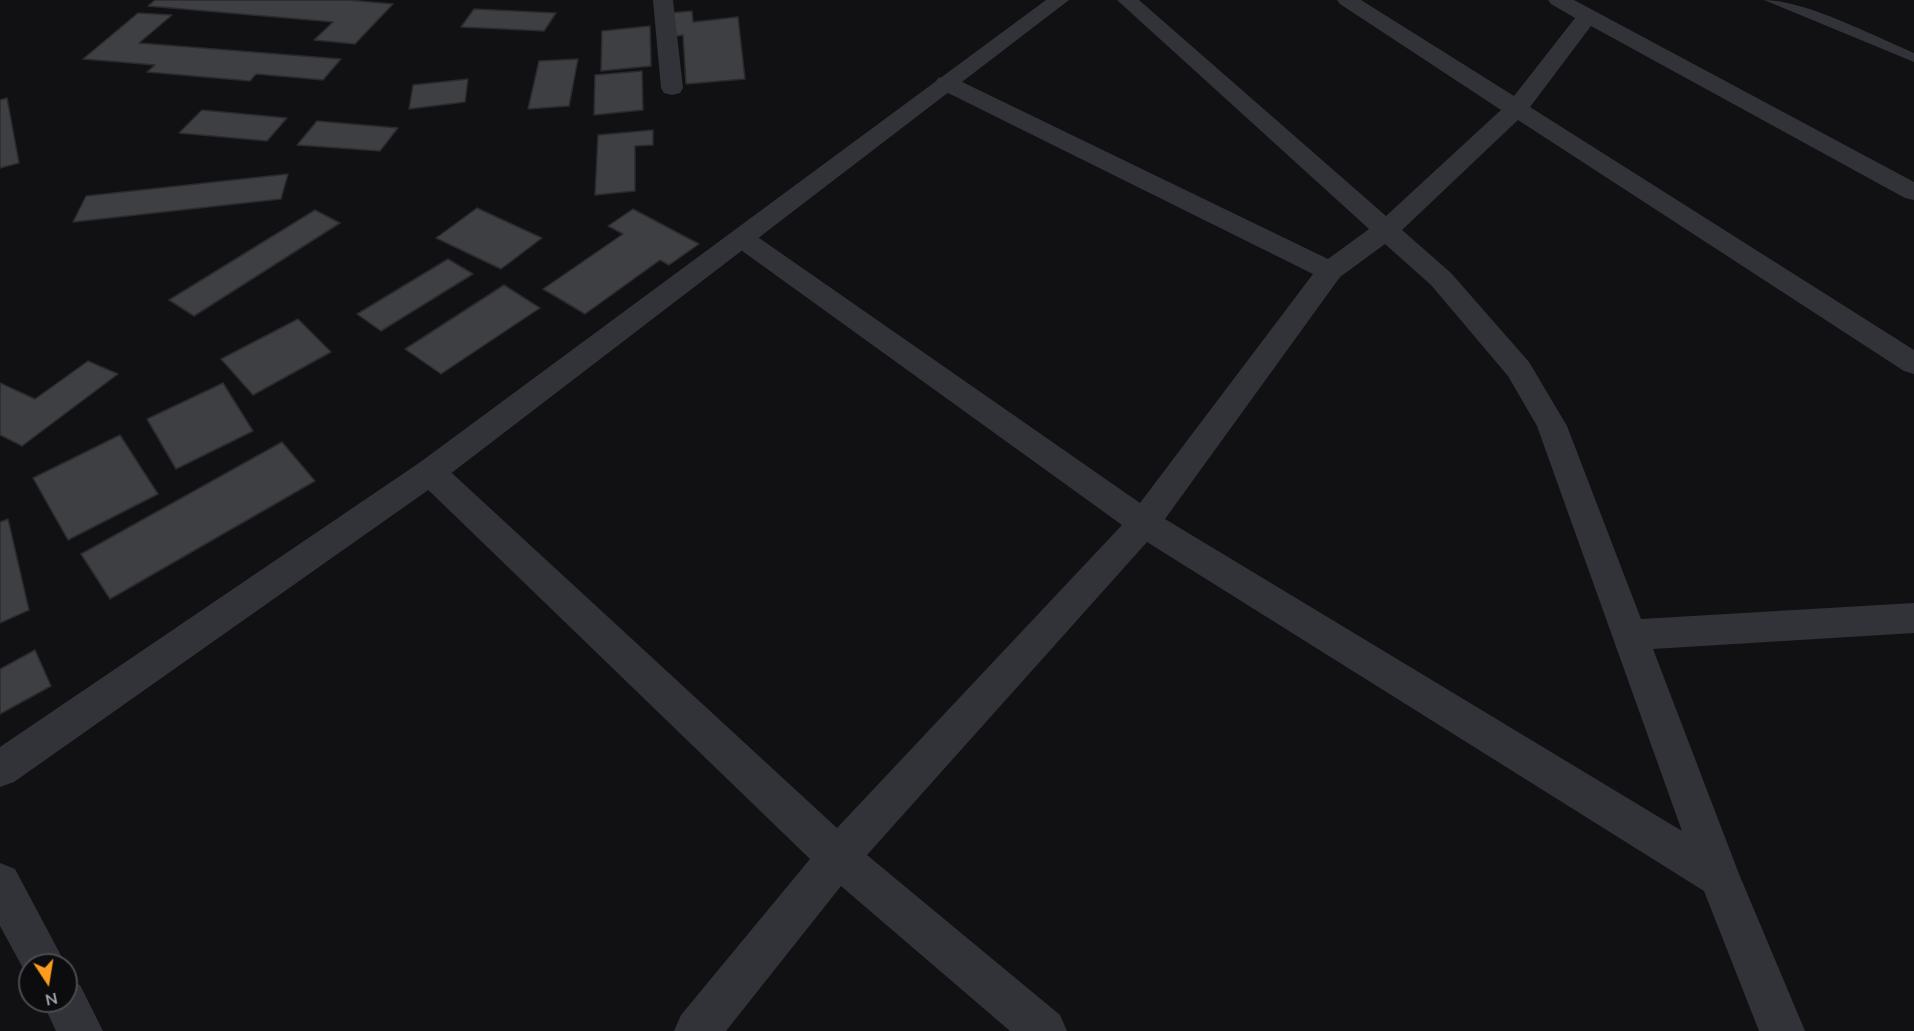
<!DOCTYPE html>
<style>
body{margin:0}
#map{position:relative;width:1914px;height:1031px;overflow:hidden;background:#111113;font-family:"Nunito Sans",sans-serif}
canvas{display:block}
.north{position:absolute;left:18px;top:953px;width:60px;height:60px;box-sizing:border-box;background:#0c0c0e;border:2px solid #484b50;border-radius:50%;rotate:168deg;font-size:16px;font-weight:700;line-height:24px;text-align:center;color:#a1a9b4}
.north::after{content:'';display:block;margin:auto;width:21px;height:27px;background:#fd9c1f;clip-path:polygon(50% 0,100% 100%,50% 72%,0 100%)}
</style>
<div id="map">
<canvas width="1914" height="1031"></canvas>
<div class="north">N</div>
</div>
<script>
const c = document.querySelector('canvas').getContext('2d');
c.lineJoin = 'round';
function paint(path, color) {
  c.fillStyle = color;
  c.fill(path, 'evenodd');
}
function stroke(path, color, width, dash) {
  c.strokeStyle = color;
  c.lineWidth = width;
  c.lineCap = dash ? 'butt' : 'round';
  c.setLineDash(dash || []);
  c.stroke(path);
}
const building = new Path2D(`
 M 155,0 L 349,0 L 393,4 L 355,44 L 314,40 L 333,22 L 148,6 Z
 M 474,9 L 556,13 L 544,31 L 461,27 Z
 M 692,11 L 693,22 L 738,17 L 745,79 L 686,84 L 683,35 L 670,37 L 669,13 Z
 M 138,13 L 172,15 L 139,43 L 341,59 L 323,80 L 256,74 L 250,81 L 147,72 L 155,65 L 83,59 Z
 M 650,26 L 651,66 L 601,71 L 602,31 Z
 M 578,59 L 569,106 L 528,109 L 539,61 Z
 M 642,71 L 643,110 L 594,115 L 595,75 Z
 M 468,79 L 465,102 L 409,109 L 413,85 Z
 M 7,98 L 19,163 L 0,168 L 0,100 Z
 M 202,110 L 287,118 L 267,141 L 179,133 Z
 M 317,121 L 398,128 L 380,151 L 297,145 Z
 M 653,130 L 653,145 L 635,146 L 635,191 L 595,195 L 598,135 Z
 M 288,174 L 281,199 L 73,222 L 86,196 Z
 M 477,208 L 542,238 L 501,269 L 436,238 Z
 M 633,209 L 699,244 L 669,265 L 660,260 L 585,314 L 543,289 L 623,234 L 608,226 Z
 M 315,210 L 340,223 L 194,316 L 169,300 Z
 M 448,259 L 473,274 L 381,331 L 357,314 Z
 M 504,285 L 540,308 L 441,374 L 405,349 Z
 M 298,319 L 331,352 L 253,395 L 221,359 Z
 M 88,361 L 118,374 L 22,446 L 0,435 L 0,383 L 35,399 Z
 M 223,383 L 253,431 L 176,469 L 147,419 Z
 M 120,435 L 158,494 L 68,540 L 33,478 Z
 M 282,442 L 315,481 L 110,599 L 81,554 Z
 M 8,519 L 29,610 L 0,623 L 0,522 Z
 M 35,650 L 51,686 L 0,714 L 0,669 Z`);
paint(building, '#3d3f43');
stroke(building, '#2b2b2f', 1.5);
paint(new Path2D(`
 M 1764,0 C 1805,0 1874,36 1914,53 L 1914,62 Z`), '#323338');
paint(new Path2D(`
 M 653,0 L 673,0 L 683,88 L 680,93 L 672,95 L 664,93 L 661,88 Z
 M 1117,0 L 1139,0 L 1386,216 L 1501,110 L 1340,4 L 1337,0 L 1361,0 L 1514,96 L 1575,18 L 1551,4 L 1548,0 L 1574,0 L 1914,182 L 1914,200 L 1905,198 L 1591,26 L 1530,107 L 1914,350 L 1914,374 L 1904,371 L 1518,120 L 1402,230 L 1451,273 L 1529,362 L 1567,426 L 1641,619 L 1914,603 L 1914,633 L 1653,649 L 1739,874 L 1805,1031 L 1759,1031 L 1704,891 L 1147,542 L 867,855 L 1060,1015 L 1067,1031 L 1010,1031 L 841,886 L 726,1031 L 674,1031 L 681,1015 L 810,859 L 419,481 L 414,472 L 419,463 L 430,460 L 441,463 L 837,828 L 1122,525 L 734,245 L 730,239 L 734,233 L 743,230 L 752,233 L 1140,503 L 1313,274 L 938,88 L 935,83 L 938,78 L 946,76 L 954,78 L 1328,259 L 1369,229 ZM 1385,244 L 1431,285 L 1508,376 L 1537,426 L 1682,831 L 1165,519 L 1340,277 Z
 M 0,863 L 15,869 L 66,965 L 30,965 L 30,981 L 0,926 Z
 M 66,980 L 80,985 L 103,1031 L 56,1031 L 42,1001 L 66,1001 Z`), '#323338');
paint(new Path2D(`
 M 1046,0 L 1069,0 L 441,481 L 14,782 L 0,787 L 0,747 L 419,463 Z`), '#323338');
</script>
